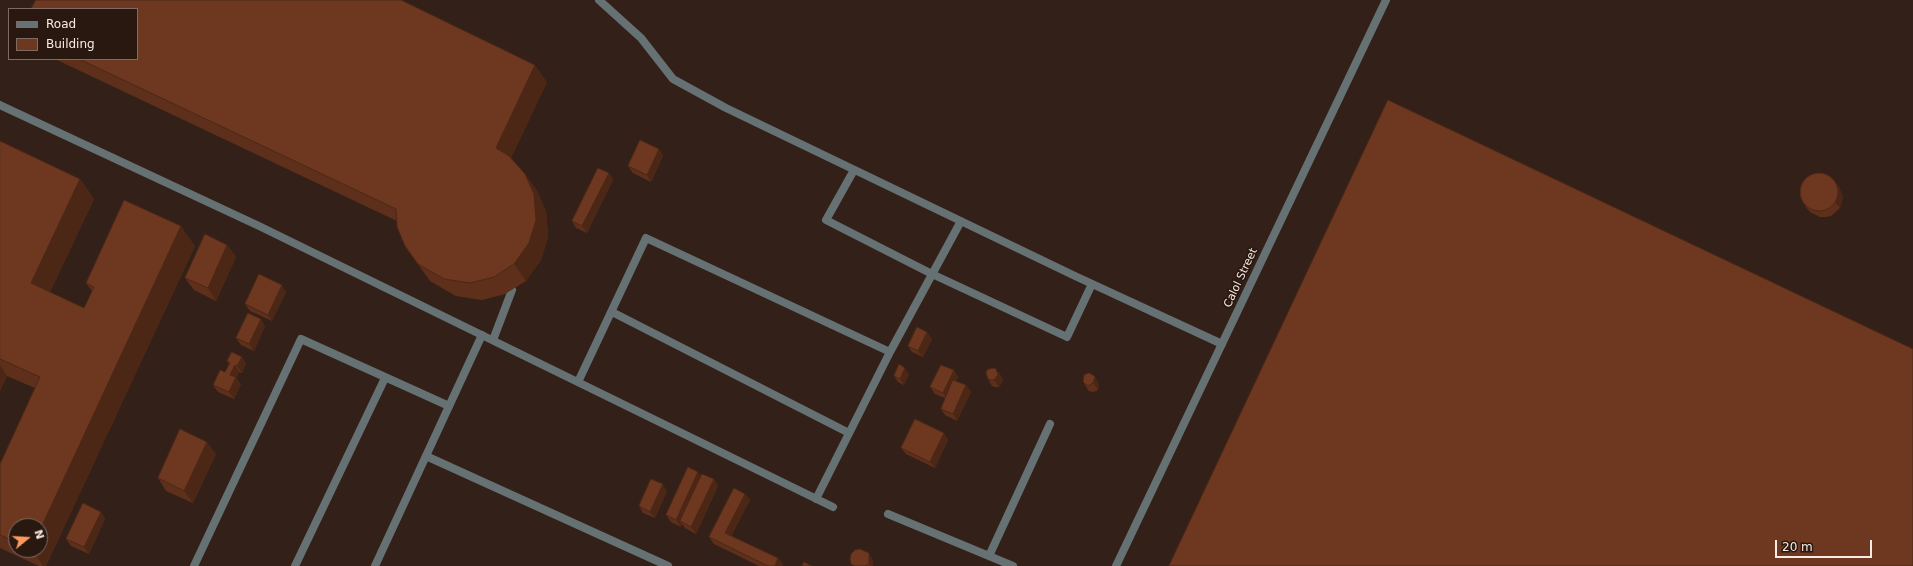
<!DOCTYPE html>
<style>
body{margin:0}
#map{position:relative;width:1913px;height:566px;overflow:hidden;background:#332119;font-family:"DejaVu Sans",sans-serif}
canvas{display:block}
.legend{position:absolute;left:8px;top:8px;width:130px;height:52px;box-sizing:border-box;background:#291810;border:1px solid #7c6c65;margin:0;padding:5px 7px;list-style:none;font-size:12px;color:#f8ebe5}
.legend li{display:flex;align-items:center;gap:8px;height:20px}
.legend b{width:20px;border:1px solid #7c6c65}
.north{position:absolute;left:8px;top:518px;width:40px;height:40px;box-sizing:border-box;background:#291810;border:1px solid #7c6c65;border-radius:50%;rotate:72deg;font-size:11px;font-weight:700;line-height:16px;text-align:center;color:#f8ebe5}
.north::after{content:'';display:block;margin:auto;width:14px;height:18px;background:#ff9b5a;clip-path:polygon(50% 0,100% 100%,50% 72%,0 100%)}
.scale{position:absolute;left:1775px;top:540px;width:97px;height:18px;box-sizing:border-box;border:2px solid #f8ebe5;border-top:0;padding-left:5px;font-size:12px;line-height:14px;white-space:nowrap;color:#f8ebe5;-webkit-text-stroke:3px #291810;paint-order:stroke}
</style>
<div id="map">
<canvas width="1913" height="566"></canvas>
<ul class="legend">
<li><b style="height:5px;background:#657173"></b>Road</li>
<li><b style="height:11px;background:#6d381f"></b>Building</li>
</ul>
<div class="north">N</div>
<div class="scale">20 m</div>
</div>
<script>
const c = document.querySelector('canvas').getContext('2d');
c.lineJoin = 'round';
function stroke(path, color, width, dash) {
  c.strokeStyle = color;
  c.lineWidth = width;
  c.lineCap = dash ? 'butt' : 'round';
  c.setLineDash(dash || []);
  c.stroke(path);
}
function paint(path, color) {
  c.fillStyle = color;
  c.fill(path, 'evenodd');
}
function write(font, color, halo, rows, align = 'center') {
  c.font = font + ' "DejaVu Sans",sans-serif';
  c.lineWidth = 3.5;
  c.setLineDash([]);
  c.textBaseline = 'middle';
  c.strokeStyle = halo;
  c.fillStyle = color;
  for (const [text, x, y, turn = 0] of rows) {
    c.save();
    c.translate(x, y);
    c.rotate((+turn || 0) * Math.PI / 180);
    c.textAlign = isNaN(turn) ? turn : align;
    if (halo) c.strokeText(text, 0, 0);
    c.fillText(text, 0, 0);
    c.restore();
  }
}
stroke(new Path2D(`
 M 599,0 L 641,38 L 673,79 L 726,108 L 1075,276 L 1222,344
 M 0,105 L 259,226 L 833,507
 M 854,170 L 826,220 L 932,274 L 1067,337 L 1092,284
 M 612,312 L 849,433
 M 493,340 L 512,290
 M 890,352 L 961,221
 M 578,382 L 646,238 L 890,352 L 816,499
 M 426,456 L 668,566
 M 888,514 L 1013,566
 M 989,556 L 1050,424
 M 194,566 L 301,339 L 449,406
 M 295,566 L 385,378`), '#657173', 8);
stroke(new Path2D(`
 M 375,566 L 482,335
 M 1116,566 L 1386,0`), '#657173', 8);
paint(new Path2D(`
 M 55,59 L 137,59 L 547,82 L 511,158 L 525,174 L 537,191 L 546,211 L 548,237 L 541,260 L 526,281 L 505,294 L 482,300 L 456,296 L 430,281 L 405,246 L 397,221 Z
 M 0,141 L 80,179 L 94,199 L 50,292 L 84,308 L 92,291 L 86,283 L 195,246 L 46,566 L 39,566 L 0,548 L 0,464 L 35,388 L 7,376 L 0,391 ZM 16,526 L 40,550 L 16,550 Z
 M 659,149 L 663,156 L 651,182 L 633,173 L 628,166 Z
 M 609,173 L 613,180 L 587,233 L 576,228 L 572,221 Z
 M 1839,187 L 1843,197 L 1840,208 L 1831,216 L 1826,217 L 1820,217 L 1810,212 L 1805,206 Z
 M 227,245 L 236,257 L 216,301 L 194,290 L 185,278 Z
 M 286,292 L 272,321 L 250,311 L 245,304 Z
 M 265,326 L 254,351 L 241,345 L 236,338 Z
 M 927,332 L 932,339 L 923,357 L 912,352 L 908,346 Z
 M 227,361 L 246,363 L 242,373 L 239,372 L 236,378 L 241,384 L 234,399 L 218,392 L 213,385 L 225,372 L 229,364 Z
 M 996,369 L 1001,376 L 1003,381 L 999,387 L 996,387 L 992,386 L 988,379 Z
 M 954,370 L 958,377 L 956,381 L 966,385 L 971,392 L 957,421 L 945,415 L 941,409 L 945,398 L 935,394 L 930,387 Z
 M 909,374 L 904,385 L 898,382 L 894,376 Z
 M 1083,382 L 1099,384 L 1098,390 L 1093,392 L 1089,391 Z
 M 948,440 L 935,468 L 906,454 L 901,448 Z
 M 216,454 L 193,503 L 166,491 L 158,478 Z
 M 701,476 L 714,479 L 718,486 L 696,534 L 685,528 L 682,524 L 681,527 L 671,522 L 666,515 Z
 M 667,491 L 655,518 L 643,513 L 639,506 Z
 M 745,494 L 750,500 L 731,536 L 778,558 L 783,564 L 782,566 L 759,566 L 714,544 L 709,537 Z
 M 101,512 L 105,519 L 89,554 L 71,546 L 66,539 Z
 M 873,560 L 873,566 L 853,566 L 851,564 Z`), '#5e301b');
paint(new Path2D(`
 M 535,65 L 547,82 L 508,165 L 496,148 Z
 M 659,149 L 663,156 L 651,182 L 647,175 Z
 M 609,173 L 613,180 L 587,233 L 582,226 Z
 M 525,174 L 537,191 L 546,211 L 548,237 L 541,260 L 526,281 L 514,264 Z
 M 80,179 L 94,199 L 45,303 L 31,283 Z
 M 1834,180 L 1839,187 L 1843,197 L 1840,208 L 1835,202 Z
 M 181,226 L 195,246 L 46,566 L 43,566 L 32,550 L 40,550 L 40,530 Z
 M 227,245 L 236,257 L 216,301 L 208,288 Z
 M 282,285 L 286,292 L 272,321 L 268,315 Z
 M 261,319 L 265,326 L 254,351 L 249,344 Z
 M 927,332 L 932,339 L 923,357 L 918,351 Z
 M 242,357 L 246,363 L 242,373 L 237,366 Z
 M 0,365 L 7,376 L 0,391 Z
 M 235,365 L 239,372 L 236,378 L 241,384 L 234,399 L 229,392 L 230,375 Z
 M 905,368 L 909,374 L 904,385 L 900,379 Z
 M 996,369 L 1001,376 L 1003,381 L 999,387 L 994,380 Z
 M 954,370 L 958,377 L 948,399 L 943,393 Z
 M 1095,377 L 1099,384 L 1098,390 L 1093,383 Z
 M 966,385 L 971,392 L 957,421 L 953,414 Z
 M 944,433 L 948,440 L 935,468 L 930,462 Z
 M 207,442 L 216,454 L 193,503 L 184,491 Z
 M 698,472 L 703,479 L 680,521 L 682,524 L 681,527 L 676,520 Z
 M 714,479 L 718,486 L 696,534 L 691,527 Z
 M 663,484 L 667,491 L 655,518 L 650,512 Z
 M 745,494 L 750,500 L 730,539 L 725,533 Z
 M 101,512 L 105,519 L 89,554 L 84,547 Z
 M 869,553 L 873,560 L 873,566 L 870,566 L 869,564 Z
 M 778,558 L 783,564 L 782,566 L 775,566 Z`), '#4c2716');
const building = new Path2D(`
 M 36,0 L 401,0 L 535,65 L 496,148 L 509,156 L 525,174 L 534,194 L 536,220 L 529,243 L 514,264 L 494,277 L 470,283 L 444,279 L 418,264 L 405,246 L 397,227 L 396,209 L 79,59 L 137,59 L 137,9 L 31,9 Z
 M 1388,100 L 1913,349 L 1913,566 L 1169,566 Z
 M 640,140 L 659,149 L 647,175 L 628,166 Z
 M 0,141 L 80,179 L 31,283 L 84,308 L 94,287 L 86,283 L 124,200 L 181,226 L 40,530 L 40,526 L 16,526 L 16,542 L 0,535 L 0,464 L 40,377 L 0,359 Z
 M 598,168 L 609,173 L 582,226 L 572,221 Z
 M1800 192a19 19 0 1 1 38 0a19 19 0 1 1-38 0Z
 M 205,234 L 227,245 L 208,288 L 185,278 Z
 M 259,274 L 282,285 L 268,315 L 245,304 Z
 M 248,313 L 261,319 L 249,344 L 236,338 Z
 M 917,327 L 927,332 L 918,351 L 908,346 Z
 M 232,352 L 242,357 L 237,366 L 235,365 L 230,375 L 236,377 L 229,392 L 213,385 L 220,370 L 225,372 L 230,363 L 227,361 Z
 M 899,364 L 905,368 L 900,379 L 894,376 Z
 M 941,365 L 954,370 L 943,393 L 930,387 Z
 M 993,368 L 996,369 L 998,375 L 994,380 L 991,380 L 988,379 L 986,373 L 987,370 Z
 M 1089,373 L 1093,375 L 1095,377 L 1093,383 L 1088,386 L 1085,384 L 1083,382 L 1084,375 Z
 M 953,380 L 966,385 L 953,414 L 941,409 Z
 M 915,419 L 944,433 L 930,462 L 901,448 Z
 M 180,429 L 207,442 L 184,491 L 158,478 Z
 M 688,467 L 698,472 L 676,520 L 666,515 Z
 M 702,474 L 714,479 L 691,527 L 680,521 Z
 M 651,479 L 663,484 L 650,512 L 639,506 Z
 M 734,488 L 745,494 L 725,533 L 778,558 L 775,566 L 768,566 L 709,537 Z
 M 83,503 L 101,512 L 84,547 L 66,539 Z
 M 860,549 L 869,553 L 869,564 L 865,566 L 855,566 L 851,564 L 850,559 L 851,554 L 855,550 Z
 M 804,562 L 812,566 L 802,566 Z`);
paint(building, '#6d381f');
stroke(building, '#4c2716', 1);
write('11px', '#f8ebe5', '#291810', [
 ["Calol Street",1241,278,-65]
]);
</script>
